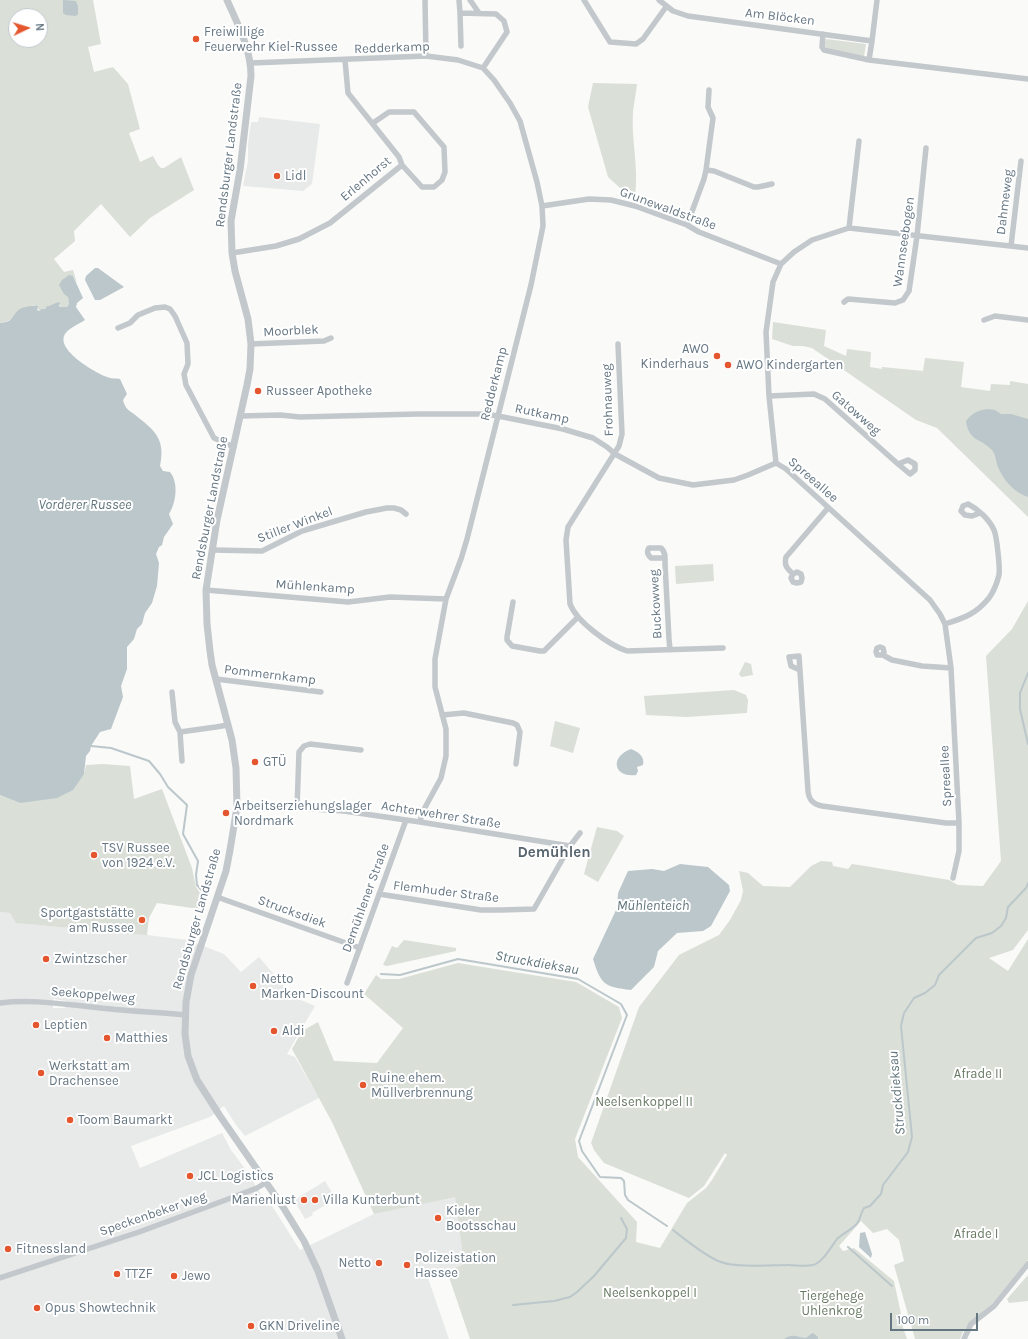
<!DOCTYPE html>
<meta charset="utf-8">
<style>
body{margin:0}
#map{position:relative;width:1028px;height:1339px;overflow:hidden;background:#fafaf8;font-family:Karla,sans-serif}
canvas{display:block}
.north{position:absolute;left:8px;top:8px;width:40px;height:40px;box-sizing:border-box;background:#fff;border:1px solid #c1c8cd;border-radius:50%;rotate:86deg;font-size:11px;font-weight:700;line-height:16px;text-align:center;color:#657683}
.north::after{content:'';display:block;margin:auto;width:14px;height:18px;background:#e4572e;clip-path:polygon(50% 0,100% 100%,50% 72%,0 100%)}
.scale{position:absolute;left:890px;top:1313px;width:88px;height:18px;box-sizing:border-box;border:2px solid #657683;border-top:0;padding-left:5px;font-size:12px;line-height:14px;white-space:nowrap;color:#657683;-webkit-text-stroke:3px #fff;paint-order:stroke}
</style>
<div id="map">
<canvas width="1028" height="1339"></canvas>
<div class="north">N</div>
<div class="scale">100 m</div>
</div>
<script>
const c = document.querySelector('canvas').getContext('2d');
c.lineJoin = 'round';
function paint(path, color) {
  c.fillStyle = color;
  c.fill(path, 'evenodd');
}
function stroke(path, color, width, dash) {
  c.strokeStyle = color;
  c.lineWidth = width;
  c.lineCap = dash ? 'butt' : 'round';
  c.setLineDash(dash || []);
  c.stroke(path);
}
function write(font, color, halo, rows, align = 'center') {
  c.font = font + ' Karla,sans-serif';
  c.lineWidth = 4;
  c.setLineDash([]);
  c.textBaseline = 'middle';
  c.strokeStyle = halo;
  c.fillStyle = color;
  for (const [text, x, y, turn = 0] of rows) {
    c.save();
    c.translate(x, y);
    c.rotate((+turn || 0) * Math.PI / 180);
    c.textAlign = isNaN(turn) ? turn : align;
    if (halo) c.strokeText(text, 0, 0);
    c.fillText(text, 0, 0);
    c.restore();
  }
}
paint(new Path2D(`
 M 259,117 L 320,124 L 312,184 L 303,191 L 243,186 L 248,161 L 248,144 L 251,122 L 258,122 Z
 M 0,912 L 10,913 L 17,923 L 147,935 L 188,940 L 224,954 L 241,972 L 259,957 L 282,984 L 289,995 L 315,1006 L 287,1054 L 295,1057 L 319,1098 L 245,1136 L 236,1125 L 224,1106 L 210,1117 L 131,1146 L 140,1168 L 222,1133 L 231,1150 L 252,1178 L 252,1180 L 262,1196 L 267,1198 L 300,1250 L 374,1214 L 455,1196 L 464,1264 L 428,1278 L 449,1339 L 0,1339 ZM 53,999 L 66,1001 L 65,1008 L 53,1008 Z
 M 325,1181 L 336,1199 L 312,1213 L 313,1215 L 305,1219 L 294,1200 Z`), '#e8e9e9');
paint(new Path2D(`
 M 0,0 L 93,0 L 101,44 L 88,47 L 94,72 L 113,67 L 128,84 L 140,129 L 129,133 L 140,162 L 153,156 L 158,165 L 161,168 L 164,168 L 181,157 L 194,190 L 150,218 L 130,237 L 101,204 L 74,231 L 75,241 L 54,259 L 64,272 L 73,270 L 77,283 L 73,276 L 68,296 L 69,304 L 67,307 L 61,307 L 58,302 L 40,311 L 34,305 C 22,310 12,322 0,323 ZM 16,16 L 40,16 L 40,40 L 16,40 Z
 M 826,39 L 866,44 L 864,57 L 827,48 L 824,45 Z
 M 593,83 L 637,84 C 636,93 634,103 633,112 C 631,140 639,168 635,196 L 619,187 L 608,177 L 588,107 Z
 M 773,322 L 826,330 L 824,346 L 846,356 L 847,349 L 871,352 L 870,367 L 882,369 L 882,367 L 923,371 L 925,358 L 964,362 L 961,387 L 990,391 L 991,384 L 1010,385 L 1010,381 L 1028,384 L 1028,517 L 937,428 L 916,420 L 812,348 L 803,346 L 793,346 L 772,339 Z
 M 713,564 L 714,581 L 676,584 L 675,566 Z
 M 1028,601 L 1028,930 L 1013,950 L 989,958 L 1008,971 L 1028,939 L 1028,1260 L 993,1303 L 972,1320 L 963,1332 L 960,1339 L 915,1339 L 894,1265 L 904,1261 L 899,1240 L 887,1229 L 873,1233 L 861,1221 L 839,1246 L 843,1251 L 854,1248 L 894,1281 L 901,1314 L 900,1319 L 907,1339 L 470,1339 L 447,1271 L 464,1264 L 455,1197 L 374,1214 L 332,1122 L 292,1049 L 302,1031 L 318,1022 L 334,1061 L 377,1063 L 403,1028 L 364,994 L 376,975 L 381,979 L 399,979 L 458,963 L 576,982 L 619,1007 L 622,1018 L 575,1139 L 578,1157 L 637,1222 L 636,1242 L 660,1248 L 687,1203 L 706,1188 L 712,1180 L 727,1155 L 725,1153 L 704,1186 L 689,1198 L 604,1163 L 594,1150 L 591,1143 L 639,1007 L 679,955 L 719,935 L 730,920 L 741,900 L 743,891 L 739,871 L 748,873 L 763,886 L 790,887 L 811,866 L 821,861 L 832,862 L 833,866 L 848,869 L 852,864 L 859,865 L 949,880 L 958,885 L 983,886 L 1001,861 L 986,656 L 1012,629 Z
 M 745,662 L 751,664 L 753,675 L 741,677 L 739,674 Z
 M 734,690 L 746,695 L 748,700 L 747,713 L 687,717 L 646,715 L 644,696 Z
 M 555,721 L 580,728 L 573,753 L 550,746 Z
 M 103,764 L 130,766 L 134,799 L 162,789 L 192,868 L 196,887 L 202,896 L 199,909 L 157,903 L 149,918 L 147,935 L 145,935 L 16,923 L 10,913 L 0,912 L 0,795 L 20,803 L 84,774 L 86,765 Z
 M 597,827 L 617,831 L 624,836 L 598,882 L 584,874 Z
 M 404,940 L 456,948 L 456,951 L 387,966 L 383,965 L 392,946 L 397,948 Z
 M 1028,1275 L 1028,1301 L 1009,1303 L 1007,1299 Z`), '#dadfd7');
paint(new Path2D(`
 M 63,0 L 76,1 L 78,6 L 78,14 L 76,16 L 66,15 L 63,13 Z
 M 95,268 L 98,268 L 124,287 L 100,300 L 95,300 L 85,280 L 86,276 Z
 M 69,275 L 73,276 L 83,298 L 77,303 L 76,307 L 85,320 C 79,324 69,328 65,334 C 55,350 96,373 107,377 C 111,379 116,378 120,379 L 127,394 L 123,400 C 125,408 128,410 134,414 C 154,430 166,438 160,466 L 163,471 L 170,472 C 179,483 176,503 169,514 L 173,524 L 164,537 L 162,545 L 159,547 L 156,554 L 159,563 L 157,586 L 152,603 L 145,613 L 142,624 L 137,629 L 134,639 L 127,647 L 127,669 L 121,686 L 123,697 L 111,729 L 100,732 L 91,746 L 90,751 L 86,756 L 84,774 L 73,790 L 57,798 L 20,803 L 0,795 L 0,323 C 15,322 11,315 20,309 C 23,307 35,305 38,306 L 37,310 L 40,311 L 41,309 L 45,309 L 47,306 L 49,306 L 58,302 L 60,303 L 59,306 L 61,307 L 67,307 L 69,304 L 68,297 L 64,294 L 59,285 L 62,280 Z
 M 988,409 L 995,410 L 1001,414 L 1011,414 L 1028,419 L 1028,497 C 1015,493 1003,480 998,467 C 996,462 996,455 992,450 C 981,438 969,442 966,421 C 972,413 978,410 988,409 Z
 M 631,749 C 639,752 645,757 643,765 L 637,767 L 638,771 L 636,775 C 614,778 609,757 631,749 Z
 M 680,864 L 708,867 L 729,885 L 730,891 L 711,926 L 703,931 L 677,933 L 658,951 L 654,967 L 631,990 C 605,987 601,985 593,959 L 617,908 L 618,893 L 628,871 L 652,869 L 664,871 Z
 M 865,1232 L 872,1254 L 871,1258 L 859,1247 L 860,1233 Z
 M 813,1333 L 818,1337 L 818,1339 L 784,1339 C 792,1333 797,1337 806,1338 L 811,1334 Z`), '#bbc7cb');
stroke(new Path2D(`
 M 1028,673 L 1020,693 L 1020,709 L 1028,744
 M 91,746 L 111,748 L 149,761 L 160,774 L 168,787 L 187,805 L 183,834 L 198,861 L 196,875 L 197,885 L 204,893
 M 381,974 L 400,975 L 458,959 L 578,979 L 621,1004 L 627,1015 L 579,1141 L 582,1151 L 600,1177 L 621,1178 L 624,1181 L 625,1195 L 628,1200 L 667,1226
 M 673,1230 C 686,1240 706,1257 721,1262 C 736,1268 771,1265 788,1265 C 796,1265 805,1267 813,1265 C 823,1262 831,1247 837,1239 C 844,1232 854,1229 858,1222 C 861,1217 861,1212 864,1208 L 870,1206 L 881,1194 L 883,1185 L 908,1152 L 912,1137 L 901,1026 L 904,1013 L 914,998 L 925,993 L 935,985 L 939,975 L 976,938 L 992,933 L 1001,926 L 1006,918 L 1008,907 L 1026,888 L 1028,883
 M 848,1247 L 892,1286
 M 513,1305 L 554,1301 L 570,1297 L 577,1292 L 594,1276 L 626,1238 L 627,1229 L 621,1218`), '#bbc7cb', 2);
stroke(new Path2D(`
 M 425,0 L 426,56
 M 459,0 L 460,13 L 496,14 L 504,21 L 507,32 L 483,68
 M 470,0 L 479,13
 M 584,0 L 610,42 L 636,44 L 643,39 L 666,7
 M 659,0 L 673,11 L 688,16 L 872,41 L 869,60 L 1028,79
 M 460,13 L 461,46
 M 823,34 L 822,47 L 824,50 L 869,60
 M 872,41 L 877,0
 M 251,63 L 426,56 L 458,60 L 483,68 L 494,80 L 510,103 L 520,121 L 537,182 L 542,206 L 543,226 L 531,285 L 467,539 L 461,559 L 446,599 L 435,659 L 435,687 L 446,729 L 446,756 L 441,778 L 422,813 L 420,822
 M 373,123 L 389,112 L 414,112 L 444,147 L 445,172 L 442,180 L 434,187 L 422,187 L 402,165
 M 706,170 L 714,171 L 754,187 L 758,187 L 772,184
 M 542,206 L 589,199 L 611,200 L 635,206 L 687,225 L 699,232 L 781,264
 M 687,225 L 704,179 L 706,170 L 713,118 L 708,107 L 709,90
 M 849,228 L 859,141
 M 1011,246 L 1021,161
 M 232,253 L 276,246 L 299,239 L 330,223 L 402,165 L 399,157 L 348,93 L 345,60
 M 844,302 L 848,299 L 895,303 L 903,300 L 909,291 L 917,236 L 926,148
 M 984,320 L 995,316 L 1028,320
 M 118,328 L 130,323 L 138,315 L 155,308 L 165,307 L 170,309 L 175,316 L 187,343 L 188,364 L 184,374 L 186,385 L 214,438 L 234,447
 M 251,344 L 324,341 L 331,338
 M 618,344 L 622,434 L 619,446 L 568,527 L 566,540 L 570,604 C 577,622 609,645 627,651 L 723,648
 M 769,396 L 814,394 L 825,399 L 898,464 L 910,474 L 915,470 L 915,464 L 908,460 L 898,464
 M 241,416 L 280,415 L 300,417 L 418,414 L 484,414 L 498,416 L 563,429 L 593,438 L 607,447 L 615,454 L 659,478 L 693,485 L 734,480 L 748,475 L 776,463
 M 776,463 L 786,469 L 930,600 L 940,614 L 945,624 L 951,668 L 959,823 L 959,851 L 953,878
 M 776,463 L 769,396 L 766,332 L 773,282 L 781,264 L 794,252 L 812,240 L 849,228 L 1028,248
 M 212,550 L 262,551 L 302,531 L 366,512 L 387,508 L 394,508 L 401,510 L 406,514
 M 665,558 L 651,558 C 648,555 646,552 649,548 L 661,548 C 666,552 665,558 665,564 L 669,639 L 670,650
 M 793,574 L 791,578 L 793,582 L 797,583 L 801,582 L 802,578 L 801,574 L 797,572 L 793,574 C 787,568 784,566 786,557 L 828,508
 M 206,590 L 348,602 L 390,597 L 446,599
 M 513,602 L 507,637 L 507,640 L 512,646 L 540,651 L 544,651 L 578,617
 M 945,624 C 964,618 976,614 989,598 C 994,591 997,583 999,575 C 1000,568 997,537 994,530 C 989,519 978,509 968,504 L 963,506 L 961,511 L 965,515 L 972,516 L 980,513
 M 883,655 L 884,652 L 883,648 L 880,647 L 877,648 L 876,652 L 877,655 L 883,655 L 892,660 L 922,666 L 951,668
 M 800,670 L 791,666 L 789,657 L 799,656 L 808,791 C 809,800 813,804 822,806 L 946,823 L 959,823
 M 216,679 L 321,692
 M 172,692 L 175,722 L 180,732 L 182,761
 M 442,715 L 464,713 L 513,723 L 517,725 L 520,732 L 516,764
 M 180,732 L 216,727 L 228,725
 M 237,807 L 297,808 L 344,811 L 420,822 L 570,846
 M 297,808 L 299,752 L 304,746 L 310,744 L 361,750
 M 379,894 L 481,910 L 501,910 L 534,909 L 570,846 L 580,833
 M 217,897 L 360,948
 M 347,983 L 406,820
 M 0,1003 C 31,999 62,1004 92,1007 C 123,1011 154,1012 185,1015
 M 0,1278 L 139,1232 L 223,1201 L 257,1188 L 267,1182
 M 964,1339 L 971,1324 L 994,1306 L 1028,1264`), '#c3c8cc', 5.5);
stroke(new Path2D(`
 M 227,0 C 238,25 251,49 251,76 L 240,170 L 231,221 L 232,253 L 235,271 L 248,319 L 251,344 L 250,369 L 247,385 L 217,520 L 206,590 L 207,624 L 210,651 L 212,665 L 232,740 L 236,768 L 237,807 L 230,850 L 226,871 L 191,975 L 186,1002 L 185,1034 L 188,1056 L 197,1080 L 220,1116 L 283,1207 L 304,1241 L 318,1271 L 342,1339`), '#c3c8cc', 7);
for (const [x, y, r, color] of [
 [196,39,4,"#e4572e"],
 [277,176,4,"#e4572e"],
 [717,356,4,"#e4572e"],
 [728,365,4,"#e4572e"],
 [258,391,4,"#e4572e"],
 [255,762,4,"#e4572e"],
 [226,813,4,"#e4572e"],
 [94,855,4,"#e4572e"],
 [142,920,4,"#e4572e"],
 [46,959,4,"#e4572e"],
 [253,986,4,"#e4572e"],
 [36,1025,4,"#e4572e"],
 [274,1031,4,"#e4572e"],
 [107,1038,4,"#e4572e"],
 [41,1073,4,"#e4572e"],
 [363,1085,4,"#e4572e"],
 [70,1120,4,"#e4572e"],
 [190,1176,4,"#e4572e"],
 [304,1200,4,"#e4572e"],
 [315,1200,4,"#e4572e"],
 [438,1218,4,"#e4572e"],
 [8,1249,4,"#e4572e"],
 [379,1263,4,"#e4572e"],
 [407,1265,4,"#e4572e"],
 [117,1274,4,"#e4572e"],
 [174,1276,4,"#e4572e"],
 [37,1308,4,"#e4572e"],
 [251,1326,4,"#e4572e"]
]) {
  const dot = new Path2D();
  dot.arc(x, y, r, 0, 2 * Math.PI);
  c.fillStyle = color;
  c.fill(dot);
  stroke(dot, '#fff', 1.5);
}
write('13px', '#657683', '#fff', [
 ["Am Blöcken",780,17,7],
 ["Redderkamp",392,48,-2],
 ["Rendsburger Landstraße",229,155,-83],
 ["Erlenhorst",366,179,-40],
 ["Dahmeweg",1005,202,-83],
 ["Grunewaldstraße",668,209,20],
 ["Wannseebogen",904,242,-82],
 ["Moorblek",291,331,-3],
 ["Redderkamp",494,384,-76],
 ["Frohnauweg",608,400,-92],
 ["Gatowweg",856,413,41],
 ["Rutkamp",542,414,12],
 ["Spreeallee",813,480,41],
 ["Rendsburger Landstraße",210,508,-79],
 ["Stiller Winkel",295,525,-21],
 ["Mühlenkamp",315,587,4],
 ["Buckowweg",656,604,-93],
 ["Pommernkamp",270,675,7],
 ["Spreeallee",946,776,-93],
 ["Achterwehrer Straße",441,815,9],
 ["Flemhuder Straße",446,892,7],
 ["Demühlener Straße",366,898,-70],
 ["Strucksdiek",292,912,20],
 ["Rendsburger Landstraße",197,919,-74],
 ["Seekoppelweg",93,995,5],
 ["Speckenbeker Weg",153,1214,-19]
]);
write('13px', '#657683', '#fff', [
 ["Freiwillige",204,32],
 ["Feuerwehr Kiel-Russee",204,47],
 ["Lidl",285,176],
 ["AWO",709,349,"right"],
 ["Kinderhaus",709,364,"right"],
 ["AWO Kindergarten",736,365],
 ["Russeer Apotheke",266,391],
 ["GTÜ",263,762],
 ["Arbeitserziehungslager",234,806],
 ["Nordmark",234,821],
 ["TSV Russee",102,848],
 ["von 1924 e.V.",102,863],
 ["Sportgaststätte",134,913,"right"],
 ["am Russee",134,928,"right"],
 ["Zwintzscher",54,959],
 ["Netto",261,979],
 ["Marken-Discount",261,994],
 ["Leptien",44,1025],
 ["Aldi",282,1031],
 ["Matthies",115,1038],
 ["Werkstatt am",49,1066],
 ["Drachensee",49,1081],
 ["Ruine ehem.",371,1078],
 ["Müllverbrennung",371,1093],
 ["Toom Baumarkt",78,1120],
 ["JCL Logistics",198,1176],
 ["Marienlust",296,1200,"right"],
 ["Villa Kunterbunt",323,1200],
 ["Kieler",446,1211],
 ["Bootsschau",446,1226],
 ["Fitnessland",16,1249],
 ["Polizeistation",415,1258],
 ["Hassee",415,1273],
 ["Netto",371,1263,"right"],
 ["TTZF",125,1274],
 ["Jewo",182,1276],
 ["Opus Showtechnik",45,1308],
 ["GKN Driveline",259,1326]
], 'left');
write('13px', '#687a64', '#fff', [
 ["Afrade II",978,1074],
 ["Neelsenkoppel II",644,1102],
 ["Afrade I",976,1234],
 ["Neelsenkoppel I",650,1293],
 ["Tiergehege",832,1296],
 ["Uhlenkrog",832,1311]
]);
write('italic 14px', '#60757c', '#fff', [
 ["Vorderer Russee",85,505],
 ["Mühlenteich",653,906],
 ["Struckdieksau",537,963,10],
 ["Struckdieksau",897,1093,-95]
]);
write('bold 15px', '#57646e', '#fff', [
 ["Demühlen",554,853]
]);
</script>
